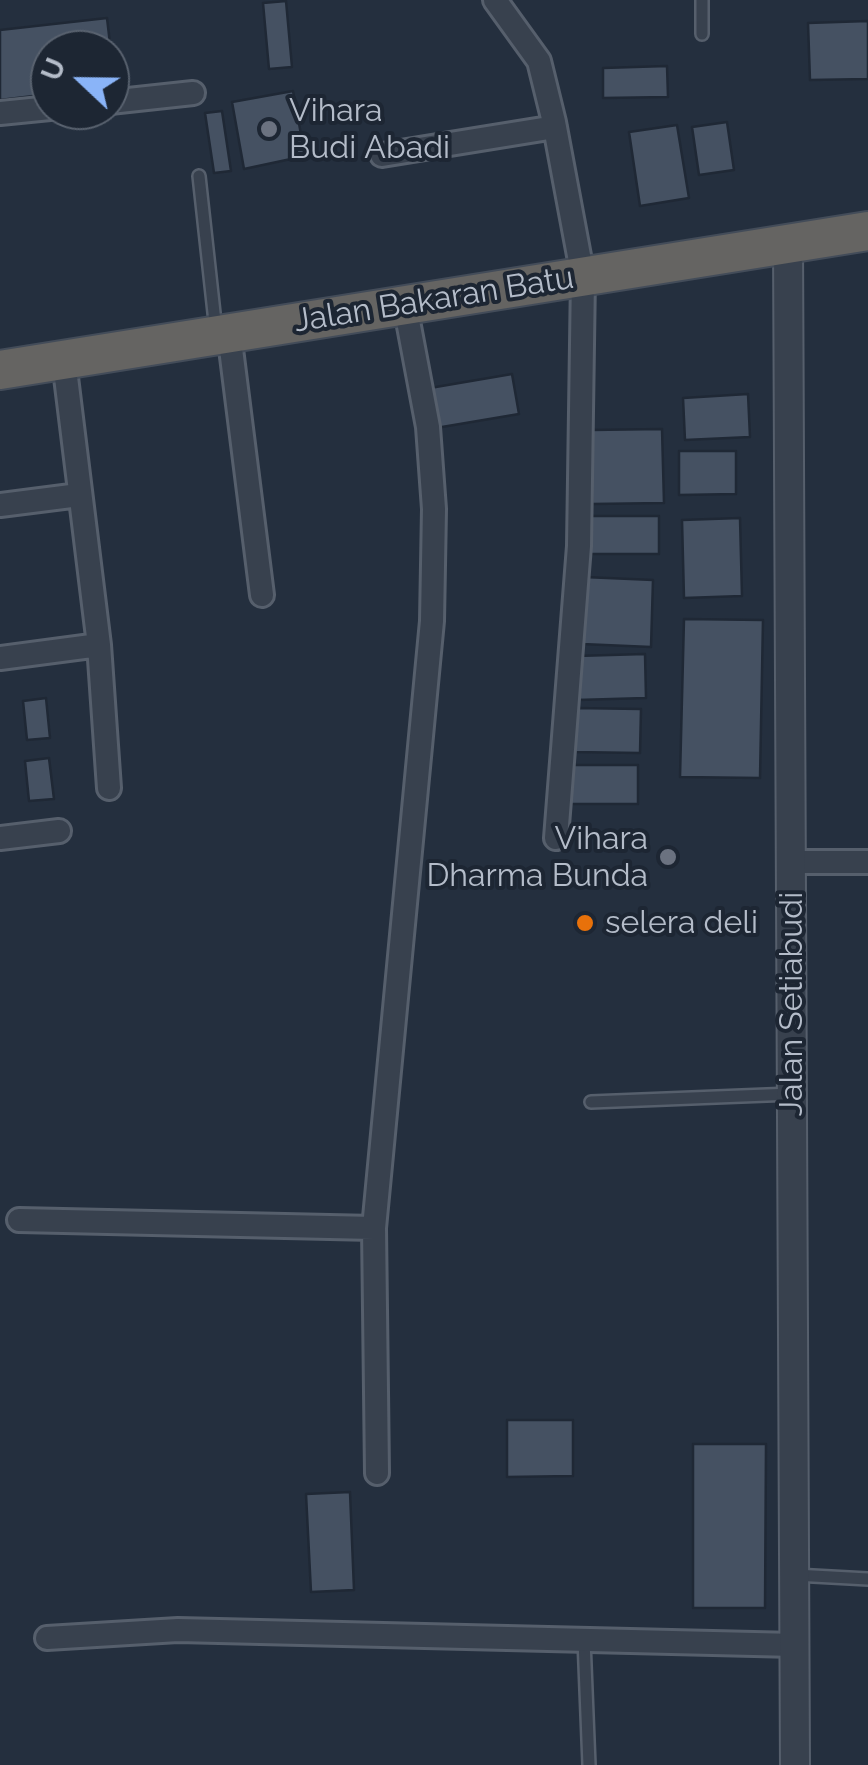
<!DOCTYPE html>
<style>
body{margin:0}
#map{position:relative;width:868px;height:1765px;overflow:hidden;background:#242f3e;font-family:Raleway,sans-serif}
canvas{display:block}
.north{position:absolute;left:30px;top:30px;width:100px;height:100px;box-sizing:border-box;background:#1d2633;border:2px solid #59626f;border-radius:50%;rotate:292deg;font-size:28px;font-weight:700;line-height:40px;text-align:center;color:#b4bcc9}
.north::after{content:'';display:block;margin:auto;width:35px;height:45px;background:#8ab4f8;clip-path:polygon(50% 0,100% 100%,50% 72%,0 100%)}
</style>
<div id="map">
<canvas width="868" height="1765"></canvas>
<div class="north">U</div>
</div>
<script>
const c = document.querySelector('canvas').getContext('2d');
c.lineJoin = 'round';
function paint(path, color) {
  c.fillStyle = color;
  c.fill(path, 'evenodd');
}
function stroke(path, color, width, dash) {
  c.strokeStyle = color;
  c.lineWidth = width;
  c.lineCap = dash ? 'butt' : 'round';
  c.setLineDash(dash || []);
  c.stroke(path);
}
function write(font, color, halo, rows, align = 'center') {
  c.font = font + ' Raleway,sans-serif';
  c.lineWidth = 8;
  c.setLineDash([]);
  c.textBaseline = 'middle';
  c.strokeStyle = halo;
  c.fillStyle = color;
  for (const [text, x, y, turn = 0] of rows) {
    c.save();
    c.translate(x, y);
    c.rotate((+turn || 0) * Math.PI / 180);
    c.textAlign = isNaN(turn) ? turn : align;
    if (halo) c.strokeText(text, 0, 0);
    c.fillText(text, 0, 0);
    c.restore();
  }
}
const building = new Path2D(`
 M 286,1 L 292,67 L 269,69 L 263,3 Z
 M 107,18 L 115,86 L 110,87 L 110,50 L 50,50 L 50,94 L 0,100 L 0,30 Z
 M 868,21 L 868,79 L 810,80 L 808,23 Z
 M 667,66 L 668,97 L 603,98 L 603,68 Z
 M 293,91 L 305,156 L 244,169 L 232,102 Z
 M 222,111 L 231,171 L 214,173 L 205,113 Z
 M 727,122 L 734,170 L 699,175 L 692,127 Z
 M 677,125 L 689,198 L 640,206 L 629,132 Z
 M 512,374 L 519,414 L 436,428 L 430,388 Z
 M 748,394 L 750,437 L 685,440 L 683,398 Z
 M 662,429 L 664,503 L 592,504 L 591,430 Z
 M 679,451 L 736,451 L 736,494 L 679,495 Z
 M 590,516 L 659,516 L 659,554 L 590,554 Z
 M 740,518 L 742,596 L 684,598 L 682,520 Z
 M 584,577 L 653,580 L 651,647 L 582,644 Z
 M 684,619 L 763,620 L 760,778 L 680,777 Z
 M 645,654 L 646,698 L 577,700 L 576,656 Z
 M 46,698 L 50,738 L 27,740 L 23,701 Z
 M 574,708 L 641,709 L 640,753 L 573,752 Z
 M 49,758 L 54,799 L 29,801 L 25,761 Z
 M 567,765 L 638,765 L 638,804 L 568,804 Z
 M 507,1420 L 573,1420 L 573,1476 L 507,1477 Z
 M 693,1444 L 766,1444 L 765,1608 L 693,1608 Z
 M 350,1492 L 354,1590 L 311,1592 L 306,1494 Z`);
paint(building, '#455162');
stroke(building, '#1f2835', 2.5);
const service = new Path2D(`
 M 702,0 L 702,34
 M 199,176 L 216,331
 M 591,1102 L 792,1094
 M 795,1575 L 868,1579
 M 584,1640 L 589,1765`);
const minor = new Path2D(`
 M 495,0 L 539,61 L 554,122 L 583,277 L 579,546 L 556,838
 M 110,102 L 193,93
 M 0,113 L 50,108
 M 382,155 L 555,127
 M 229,333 L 262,595
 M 64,361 L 99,645 L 109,788
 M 0,505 L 79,495
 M 0,658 L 99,645
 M 0,838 L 59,831
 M 791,862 L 868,862
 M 19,1220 L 374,1228
 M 377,1473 L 374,1228 L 432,621 L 434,509 L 428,427 L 405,305
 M 47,1638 L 178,1630 L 795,1645`);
const tertiary = new Path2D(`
 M 788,243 L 795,1765`);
const trunk = new Path2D(`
 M 0,370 L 868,231`);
stroke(service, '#565f6c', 16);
stroke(minor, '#565f6c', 28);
stroke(tertiary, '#565f6c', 32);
stroke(trunk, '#434c59', 42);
stroke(service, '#38414e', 11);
stroke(minor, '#38414e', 22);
stroke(tertiary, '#38414e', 28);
stroke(trunk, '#656462', 38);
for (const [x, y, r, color] of [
 [269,129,10,"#6b7280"],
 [668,857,10,"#6b7280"],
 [585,923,10,"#e8710a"]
]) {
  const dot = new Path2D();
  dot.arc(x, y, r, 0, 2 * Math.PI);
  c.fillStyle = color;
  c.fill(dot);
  stroke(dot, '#1d2633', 4);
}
write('32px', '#b4bcc9', '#1d2633', [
 ["Vihara",289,111],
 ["Budi Abadi",289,148],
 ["Vihara",648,839,"right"],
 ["Dharma Bunda",648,876,"right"],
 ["selera deli",605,923]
], 'left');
write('32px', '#b4bcc9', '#1d2633', [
 ["Jalan Bakaran Batu",434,300,-9],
 ["Jalan Setiabudi",792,1004,-90]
]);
</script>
